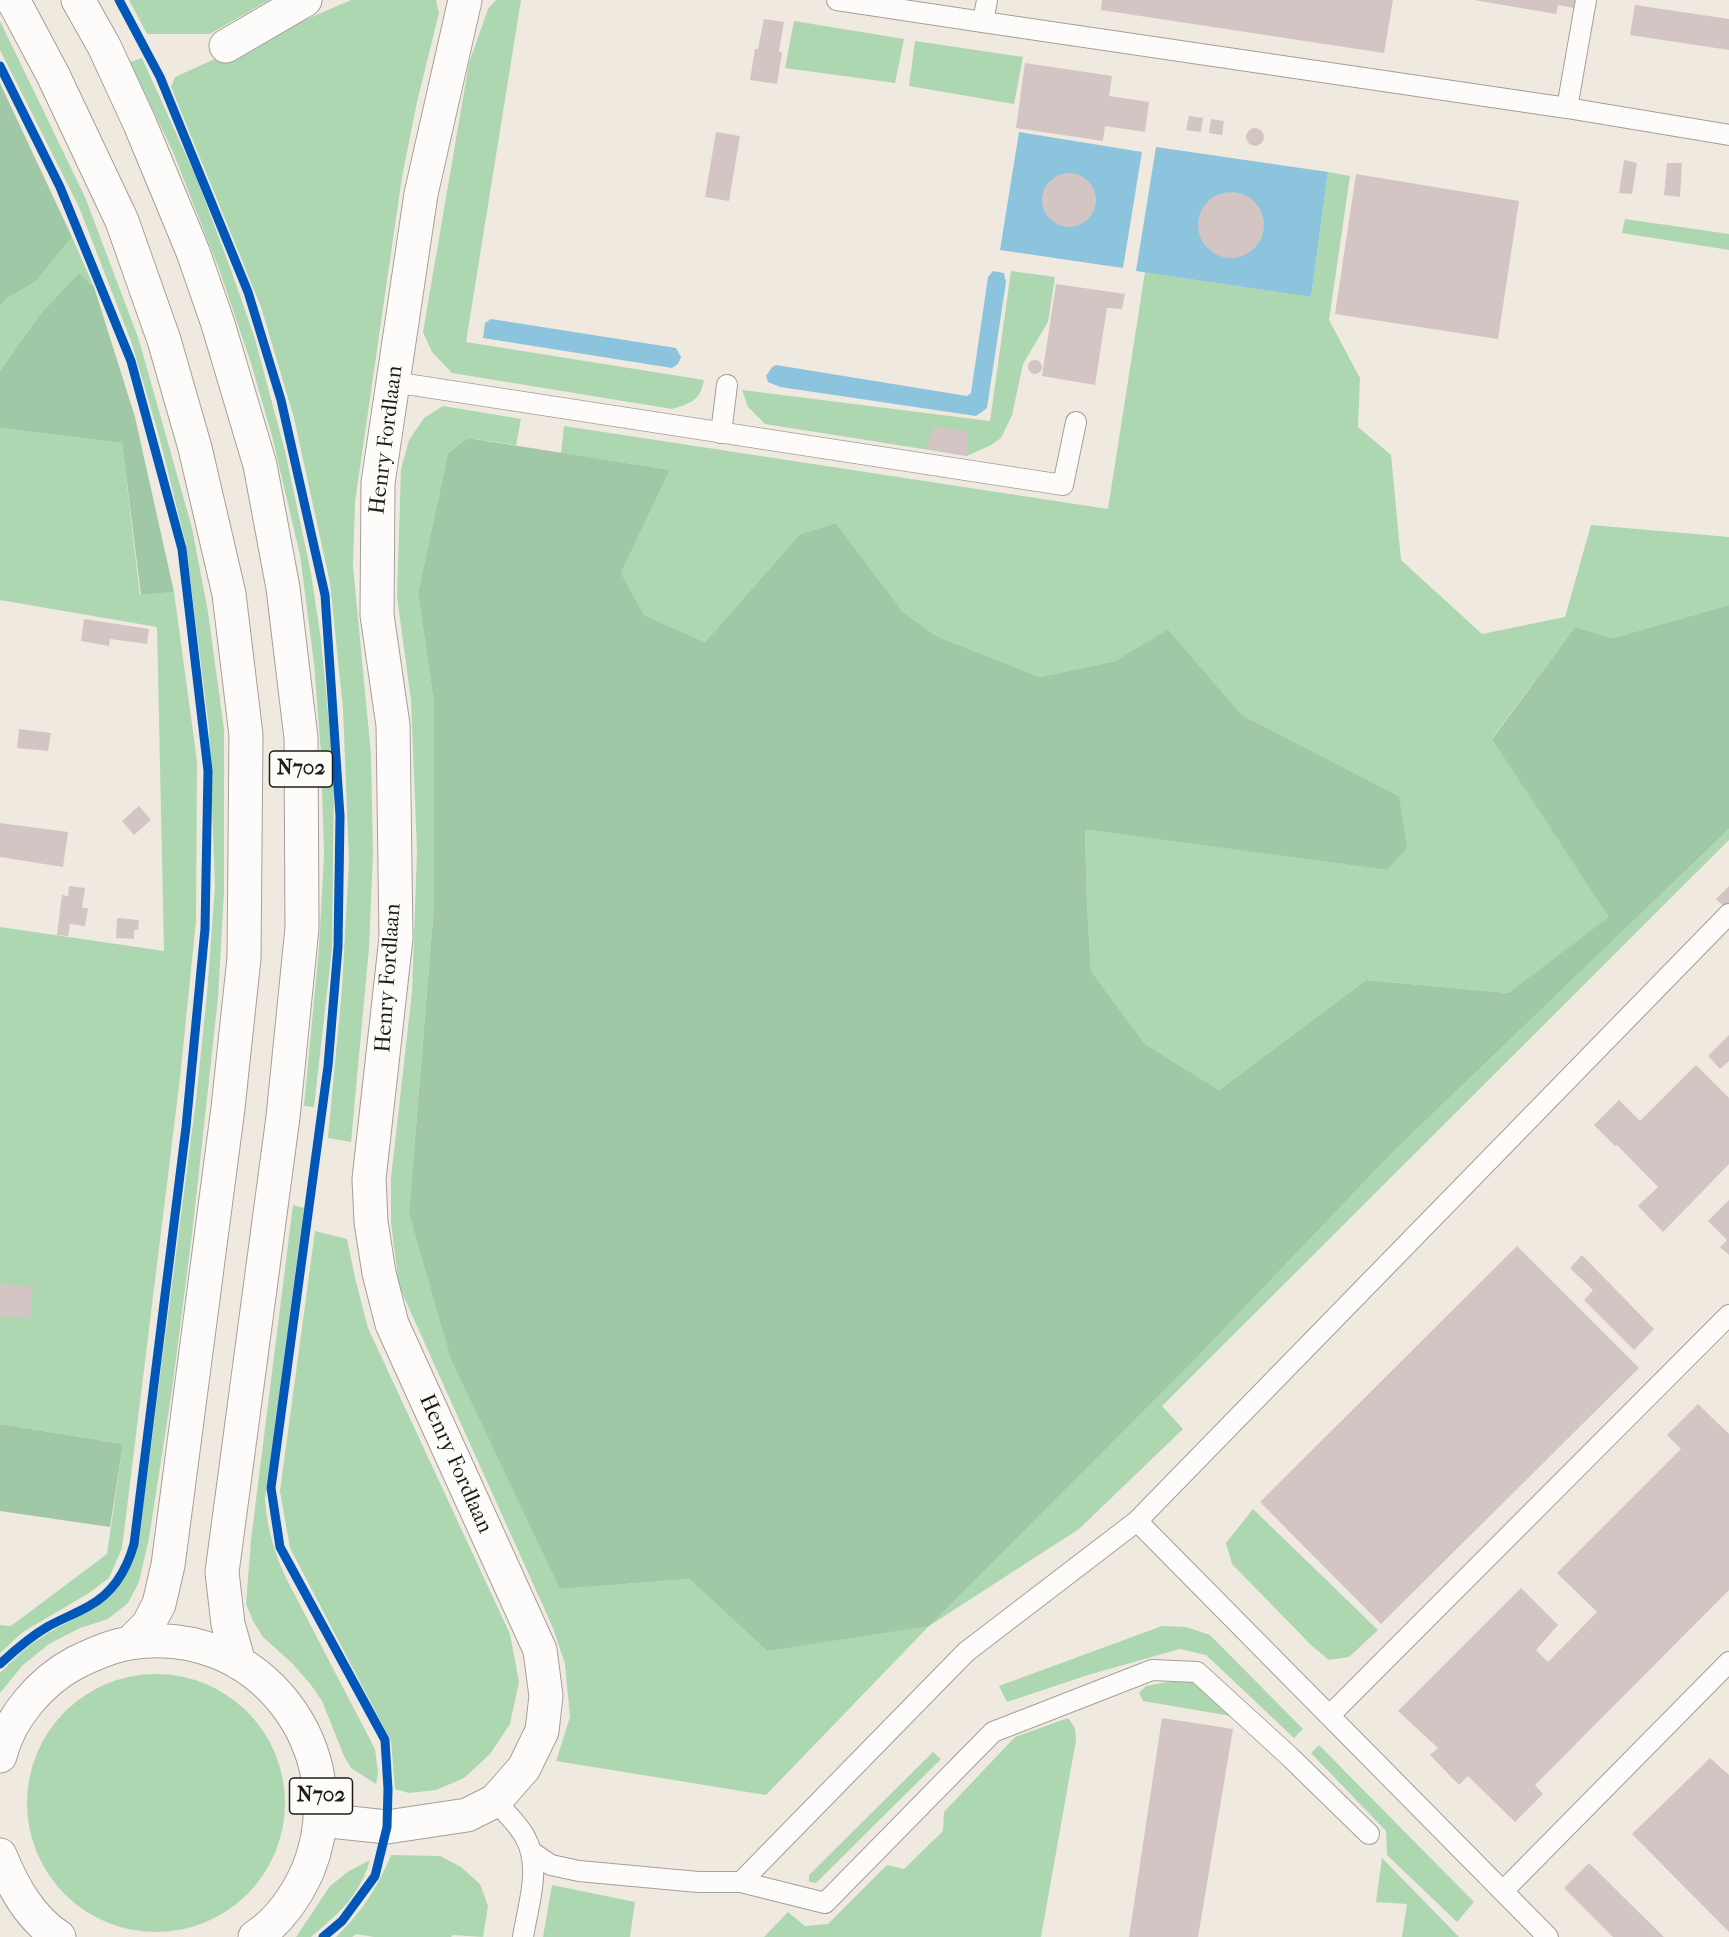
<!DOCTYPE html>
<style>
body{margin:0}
canvas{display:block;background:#f0e9df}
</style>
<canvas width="1729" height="1937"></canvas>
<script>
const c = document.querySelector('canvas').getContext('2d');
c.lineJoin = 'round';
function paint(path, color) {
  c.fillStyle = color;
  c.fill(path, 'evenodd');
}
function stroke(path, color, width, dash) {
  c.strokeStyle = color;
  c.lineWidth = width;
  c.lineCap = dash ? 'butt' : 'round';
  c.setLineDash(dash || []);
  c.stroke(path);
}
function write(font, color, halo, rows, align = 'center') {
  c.font = font + ' "IM FELL French Canon",serif';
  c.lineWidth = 5;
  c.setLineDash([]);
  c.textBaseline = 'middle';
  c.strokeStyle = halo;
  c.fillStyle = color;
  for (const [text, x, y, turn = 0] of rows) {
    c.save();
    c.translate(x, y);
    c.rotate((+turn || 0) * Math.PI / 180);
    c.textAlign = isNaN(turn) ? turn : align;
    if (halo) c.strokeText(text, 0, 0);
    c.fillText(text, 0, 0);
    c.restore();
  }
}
paint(new Path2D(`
 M 129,0 L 269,0 L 210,34 L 147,34 Z
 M 351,0 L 436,0 L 439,13 L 417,102 L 402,177 L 355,502 L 353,566 L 371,754 L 373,854 L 369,948 L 351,1142 L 328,1138 L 342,988 L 349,861 L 343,709 L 330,583 L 294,418 L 261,307 L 171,87 L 175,77 L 226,54 L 231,61 L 300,22 Z
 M 496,0 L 521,0 L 466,342 L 704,380 C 700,401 691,403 672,409 L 452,373 L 432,352 L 423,332 L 469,63 L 488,9 Z
 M 0,21 L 85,197 L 139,340 L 192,528 L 208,612 L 224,729 L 224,892 L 218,998 L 193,1226 L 172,1390 L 149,1538 L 139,1582 L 128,1603 L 108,1619 L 80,1628 L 49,1644 L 23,1665 L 0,1693 L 0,1673 C 13,1660 26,1647 42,1637 C 72,1617 107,1607 126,1575 C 132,1567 134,1555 138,1545 L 196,1100 L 207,994 L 215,886 L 209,729 L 186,545 L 160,440 L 132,344 L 79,207 L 0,50 Z
 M 794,21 L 904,39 L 895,83 L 785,68 Z
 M 915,41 L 1023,57 L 1014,104 L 909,86 Z
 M 142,58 L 196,177 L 230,267 L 255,339 L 285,451 L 311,573 L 321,640 L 334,775 L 332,948 L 314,1107 L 304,1106 L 319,948 L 324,854 L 321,754 L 314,663 L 300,555 L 272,436 L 250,360 L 219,269 L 173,152 L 130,62 Z
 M 1328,172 L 1350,176 L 1329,320 L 1360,378 L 1358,427 L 1391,455 L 1401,560 L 1482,634 L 1565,617 L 1591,525 L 1729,537 L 1729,605 L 1613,638 L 1575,627 L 1492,738 L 1610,917 L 1508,993 L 1366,980 L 1219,1090 L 1145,1044 L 1091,971 L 1087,904 L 1085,828 L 1387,870 L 1399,796 L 1242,715 L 1168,629 L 1115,661 L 1040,677 L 938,637 L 904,613 L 836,523 L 800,534 L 705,642 L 644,615 L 621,573 L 670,470 L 561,453 L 564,426 L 1108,509 L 1145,272 L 1311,297 Z
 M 1625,219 L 1729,234 L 1729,250 L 1622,233 Z
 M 72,237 L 94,287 L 79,273 L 40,314 L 0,371 L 0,306 L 6,299 L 35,282 Z
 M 1011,271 L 1055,277 L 1048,322 L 1023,364 L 1012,415 L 1001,438 L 991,445 L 967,456 L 765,424 L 748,407 L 742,390 L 990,421 Z
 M 443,406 L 521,419 L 516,445 L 468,438 L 448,453 L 418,593 L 434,703 L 434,905 L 409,1213 L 560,1589 L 689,1579 L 767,1651 L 1205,1349 L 1392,1153 L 1729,829 L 1729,840 L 1162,1406 L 1183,1429 L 1079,1529 L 929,1626 L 766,1795 L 556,1761 L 570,1717 L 565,1664 L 553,1628 L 399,1286 L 391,1223 L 391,1178 L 412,992 L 417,851 L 411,700 L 397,597 L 401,469 L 409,440 L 424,418 Z
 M 0,428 L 122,443 L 140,595 L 174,592 L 197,761 L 196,921 L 180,1078 L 122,1548 L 109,1578 L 89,1593 L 23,1632 L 0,1653 L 0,1625 L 11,1626 L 107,1554 L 123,1444 L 0,1424 L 0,927 L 164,951 L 157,627 L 0,600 Z
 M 293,1205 L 304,1208 L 265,1499 C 267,1528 274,1552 286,1578 L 375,1749 L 378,1773 L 376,1784 L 351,1768 L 344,1756 L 322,1701 L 311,1685 L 292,1663 L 263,1637 L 253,1621 L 246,1604 L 251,1540 Z
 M 315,1231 L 347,1239 L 355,1278 L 368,1328 L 510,1634 L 519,1682 L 510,1724 L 490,1754 L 464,1778 L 436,1790 L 409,1793 L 395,1789 L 391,1741 L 290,1548 L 280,1491 Z
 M 1253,1509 L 1378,1630 L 1349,1657 L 1329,1660 L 1312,1646 L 1232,1564 L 1226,1543 Z
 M 1162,1626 L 1186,1627 L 1210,1635 L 1303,1729 L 1294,1738 L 1206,1655 L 1180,1649 L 1088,1675 L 1007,1702 L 999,1686 Z
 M27 1803a129 129 0 1 1 258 0a129 129 0 1 1-258 0Z
 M 1179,1680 L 1199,1683 L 1237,1717 L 1143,1701 L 1139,1693 L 1146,1686 Z
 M 1068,1718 L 1075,1728 L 1076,1740 L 1041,1937 L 764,1937 L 788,1912 L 805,1926 L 828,1924 L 887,1865 L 904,1869 L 943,1831 L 944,1812 L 1015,1737 Z
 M 1319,1745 L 1474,1902 L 1457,1922 L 1387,1855 L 1386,1831 L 1311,1753 Z
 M 933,1752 L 941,1759 L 816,1883 L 809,1882 L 809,1875 Z
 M 391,1855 L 440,1856 L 461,1867 L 480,1884 L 488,1906 L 483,1937 L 453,1935 L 451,1937 L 374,1937 L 356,1934 L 352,1937 L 336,1937 C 363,1910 376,1890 391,1855 Z
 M 1382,1858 L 1459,1937 L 1402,1937 L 1407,1904 L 1376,1902 Z
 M 370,1860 C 359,1897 339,1913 311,1937 L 296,1937 L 330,1886 L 349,1871 Z
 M 552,1885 L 635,1902 L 630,1937 L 543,1937 Z`), '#add7b1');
paint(new Path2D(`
 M 0,83 L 72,237 L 35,282 L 6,299 L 0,306 Z
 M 79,273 L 94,287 L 135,417 L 174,592 L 141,595 L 122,443 L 0,428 L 0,371 L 40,314 Z
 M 468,438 L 670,470 L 621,573 L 644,615 L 705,642 L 800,534 L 836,523 L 904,613 L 938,637 L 1040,677 L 1115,661 L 1168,629 L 1242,715 L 1399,796 L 1407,848 L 1387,870 L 1085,829 L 1087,904 L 1091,971 L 1145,1044 L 1219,1090 L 1366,980 L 1508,993 L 1609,917 L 1492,739 L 1575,627 L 1613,638 L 1729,605 L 1729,829 L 1392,1153 L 1205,1349 L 929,1626 L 767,1651 L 689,1579 L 560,1589 L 451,1359 L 409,1213 L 434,905 L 434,703 L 418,593 L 448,453 Z
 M 0,1424 L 123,1444 L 110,1527 L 0,1511 Z`), '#a1c8a6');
paint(new Path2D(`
 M 1019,132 L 1142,152 L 1123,268 L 1000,250 Z
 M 1156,147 L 1328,172 L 1311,297 L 1136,271 Z
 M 993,271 L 1004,273 L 1006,282 L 987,408 L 976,416 L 780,387 L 768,382 L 766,376 L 772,367 L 776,365 L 967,396 L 971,393 L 988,277 Z
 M 491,319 L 676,348 L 681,357 L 678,364 L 672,368 L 483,338 L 485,323 Z`), '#8cc4dd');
paint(new Path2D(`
 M 1102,0 L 1393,0 L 1384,53 L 1101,10 Z
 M 1474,0 L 1575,0 L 1574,8 L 1558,5 L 1556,14 Z
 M 1635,5 L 1729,19 L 1729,50 L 1630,35 Z
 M 764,19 L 784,22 L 779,51 L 782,53 L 777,84 L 750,80 L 755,49 L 758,49 Z
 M 1025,63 L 1112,76 L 1109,96 L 1149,102 L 1145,132 L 1105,126 L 1103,141 L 1016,128 Z
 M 1189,116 L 1203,118 L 1201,132 L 1186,130 Z
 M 1211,119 L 1224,121 L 1222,135 L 1209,133 Z
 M1246 137a9 9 0 1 1 18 0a9 9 0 1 1-18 0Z
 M 716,132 L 740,136 L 729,201 L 705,197 Z
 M 1624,160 L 1637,163 L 1632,194 L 1619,193 Z
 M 1667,163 L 1682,163 L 1680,197 L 1664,195 Z
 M1042 200a27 27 0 1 1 54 0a27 27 0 1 1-54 0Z
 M 1356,174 L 1519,201 L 1498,339 L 1335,314 Z
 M1198 225a33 33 0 1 1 66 0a33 33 0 1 1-66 0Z
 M 1056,284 L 1125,294 L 1122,309 L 1107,308 L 1095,385 L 1042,376 Z
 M1028 367a7 7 0 1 1 14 0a7 7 0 1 1-14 0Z
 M 932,427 L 967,431 L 967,456 L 927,449 Z
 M 84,619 L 149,629 L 147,644 L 110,639 L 109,646 L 81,641 Z
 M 19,729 L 51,733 L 48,751 L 17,748 Z
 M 139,806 L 151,820 L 134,835 L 122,821 Z
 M 0,823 L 68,832 L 63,867 L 0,857 Z
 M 69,886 L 85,888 L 82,908 L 88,908 L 85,926 L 70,924 L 68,936 L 57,935 L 62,895 L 68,896 Z
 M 1729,886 L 1729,909 L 1728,910 L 1716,899 Z
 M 117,918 L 139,920 L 138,930 L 134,930 L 134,939 L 116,938 Z
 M 1729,1035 L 1729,1061 L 1720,1069 L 1708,1056 Z
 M 1696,1065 L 1729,1098 L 1729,1164 L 1663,1232 L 1638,1206 L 1658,1187 L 1617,1145 L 1615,1146 L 1594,1125 L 1619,1100 L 1640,1121 Z
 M 1729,1200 L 1729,1255 L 1720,1247 L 1727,1240 L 1708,1221 Z
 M 1517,1246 L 1639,1368 L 1381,1624 L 1260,1502 Z
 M 1582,1255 L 1654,1329 L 1634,1350 L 1584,1300 L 1593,1290 L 1570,1268 Z
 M 0,1284 L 33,1287 L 30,1319 L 0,1316 Z
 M 1698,1404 L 1729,1434 L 1729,1590 L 1535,1785 L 1543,1794 L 1515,1822 L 1468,1776 L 1459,1785 L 1430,1755 L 1438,1748 L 1398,1711 L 1521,1588 L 1558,1625 L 1536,1650 L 1548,1662 L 1597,1612 L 1557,1573 L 1681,1449 L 1667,1435 Z
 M 1162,1718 L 1233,1729 L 1198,1937 L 1129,1937 Z
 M 1710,1758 L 1729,1775 L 1729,1932 L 1632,1834 Z
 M 1589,1863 L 1664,1937 L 1613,1937 L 1564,1888 Z`), '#d2c5c4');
const service = new Path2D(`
 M 837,0 L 983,22 L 987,0
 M 1586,0 L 1567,108 L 1729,135
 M 983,22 L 1567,108
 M 393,382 L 1063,485 L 1076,422
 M 721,433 L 727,385
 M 1137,1521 L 1548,1937
 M 1330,1715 L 1729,1315
 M 495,1801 C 505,1812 518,1824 525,1837 C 542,1867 528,1905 523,1937
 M 533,1853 L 551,1865 L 579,1871 L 698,1882 L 741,1882 L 966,1652 L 1137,1521 L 1729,914
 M 741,1882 L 825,1903 L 993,1732 L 1152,1670 L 1197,1672 L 1289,1756 L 1369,1834
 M 1503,1891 L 1729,1662`);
const minor = new Path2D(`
 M 226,46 L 305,0
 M 321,1820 L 387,1827 L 467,1815 L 495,1801 L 524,1768 L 542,1731 L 546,1696 L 540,1650 L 392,1324 L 379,1273 L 371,1222 L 369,1179 L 396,938 L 393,725 L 377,615 L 378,483 L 421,194 L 465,0`);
const primary = new Path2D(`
 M 13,0 L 53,75 L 122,221 L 164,340 L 195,448 L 229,594 L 246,735 L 244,958 L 228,1108 L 168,1565 L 159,1604 L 148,1625 L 130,1643
 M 78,0 L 104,46 L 140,124 L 193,252 L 218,324 L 260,465 L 283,588 L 301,738 L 302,928 L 283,1117 L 222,1572 L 228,1624 L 239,1663
 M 0,1756 C 9,1718 41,1681 75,1663 C 93,1654 111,1646 130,1643 C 259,1622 356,1751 308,1870 C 297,1895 279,1922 255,1937
 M 0,1855 C 13,1887 30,1918 59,1937`);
stroke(service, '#a49f9a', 22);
stroke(minor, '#a49f9a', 35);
stroke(primary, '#a49f9a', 35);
stroke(service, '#fdfcfa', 20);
stroke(minor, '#fdfcfa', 33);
stroke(primary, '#fdfcfa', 33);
stroke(new Path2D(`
 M 119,0 L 160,77 L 248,292 L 281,400 L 325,595 L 340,816 L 338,947 L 328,1066 L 271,1488 L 280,1547 L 385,1740 L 388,1789 L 387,1827 L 375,1876 L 342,1921 L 323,1937
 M 0,66 L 60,187 L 131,361 L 182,549 L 208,771 L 205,929 L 186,1127 L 134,1544 C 127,1569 113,1593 89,1606 C 75,1614 61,1619 47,1627 C 30,1637 15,1650 0,1664`), '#0057b8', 9);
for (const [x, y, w] of [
 [301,769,63],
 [321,1796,63]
]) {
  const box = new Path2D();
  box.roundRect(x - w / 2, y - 18, w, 36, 4.5);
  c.fillStyle = '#fdfcf7';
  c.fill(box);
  stroke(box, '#1c1c1c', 1.5);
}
write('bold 21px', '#1c1c1c', null, [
 ["N702",301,769],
 ["N702",321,1796]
]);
write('22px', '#1c1c1c', '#fdfcf7', [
 ["Henry Fordlaan",387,440,-83],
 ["Henry Fordlaan",389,978,-86],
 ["Henry Fordlaan",455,1464,66]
]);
</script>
